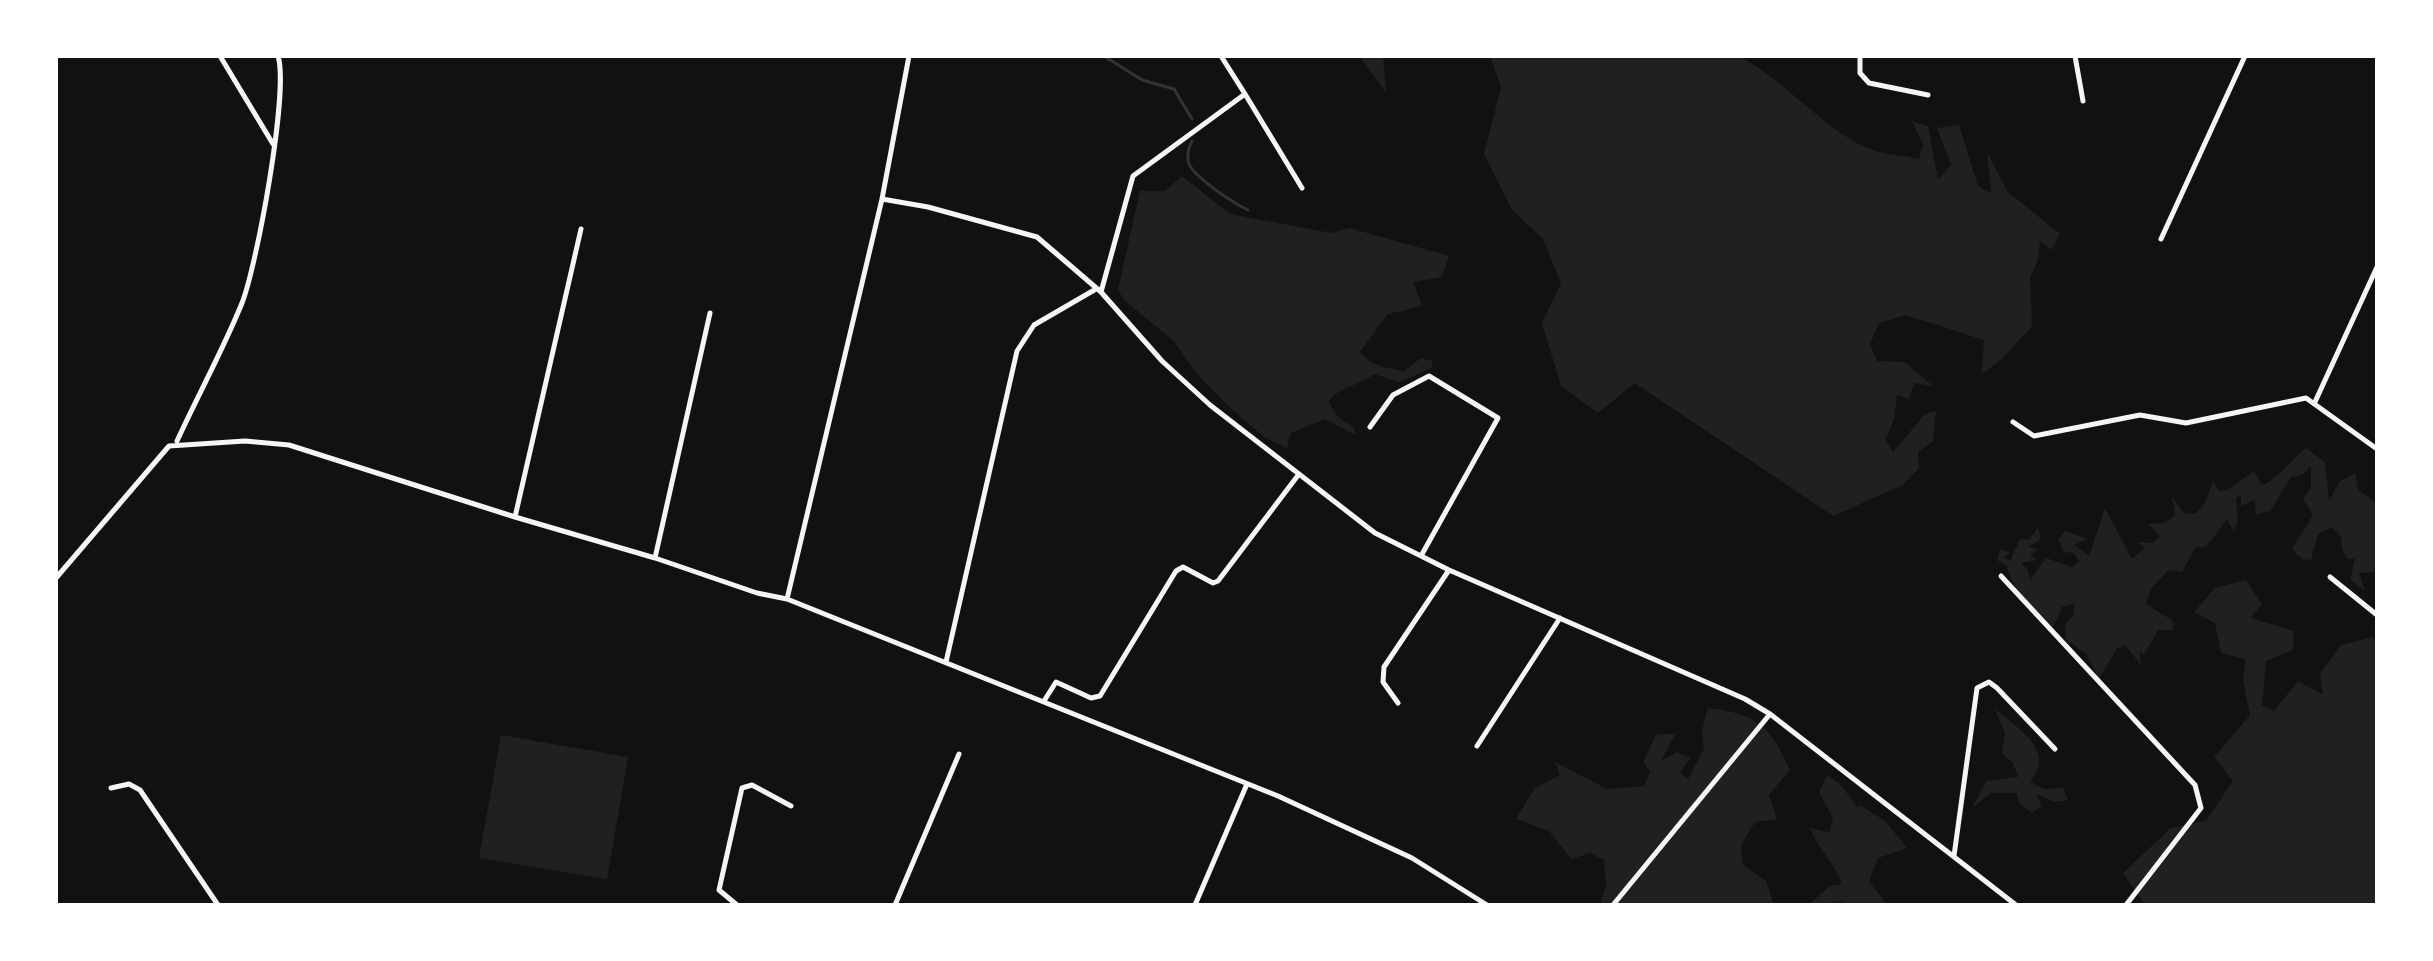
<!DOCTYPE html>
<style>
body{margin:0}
#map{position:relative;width:2433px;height:961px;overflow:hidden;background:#111;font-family:"Titillium Web",sans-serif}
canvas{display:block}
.frame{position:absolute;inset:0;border:58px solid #fff;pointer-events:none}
</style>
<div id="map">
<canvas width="2433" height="961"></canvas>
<div class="frame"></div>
</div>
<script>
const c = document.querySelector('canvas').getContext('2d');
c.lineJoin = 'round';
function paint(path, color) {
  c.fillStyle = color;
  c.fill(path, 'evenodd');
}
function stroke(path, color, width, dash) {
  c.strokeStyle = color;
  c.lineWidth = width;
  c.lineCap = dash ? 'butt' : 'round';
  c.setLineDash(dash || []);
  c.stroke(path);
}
paint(new Path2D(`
 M 1359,56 L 1383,56 L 1386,92 Z
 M 1490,56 L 1739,56 C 1784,79 1826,132 1870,149 C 1885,155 1904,155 1919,159 L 1923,145 L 1912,121 L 1928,126 L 1938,179 L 1951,165 L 1937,128 L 1959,125 L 1978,186 L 1991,193 L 1987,152 L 2008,192 L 2060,234 L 2051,250 L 2040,241 L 2038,260 L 2030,278 L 2032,326 L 2003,358 L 1982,374 L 1984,340 L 1906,315 L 1879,323 L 1870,344 L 1877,361 L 1905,362 L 1933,386 L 1914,383 L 1909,399 L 1897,395 L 1894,420 L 1885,440 L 1893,452 L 1925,414 L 1936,411 L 1933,441 L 1918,452 L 1919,468 L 1903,485 L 1833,516 L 1635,383 L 1598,413 L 1561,386 L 1542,323 L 1561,283 L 1543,239 L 1512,210 L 1484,154 L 1501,87 Z
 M 1182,176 L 1230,214 L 1331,233 L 1350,228 L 1449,256 L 1442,277 L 1413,282 L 1422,306 L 1388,314 L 1360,352 C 1371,366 1387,368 1404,371 L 1421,358 L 1432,361 L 1432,368 L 1399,382 L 1374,374 C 1360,386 1340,386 1329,401 C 1335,416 1341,420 1354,427 L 1355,435 L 1325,419 L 1291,433 L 1287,448 L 1264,437 L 1226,404 L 1196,373 L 1174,341 L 1124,300 L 1118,290 L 1140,191 L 1165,191 Z
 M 2306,448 L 2325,462 L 2329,501 L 2340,481 L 2355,473 L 2358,490 L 2377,503 L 2377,572 L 2359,573 L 2365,591 L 2350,580 L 2355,559 L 2348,559 L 2342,549 L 2341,537 L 2332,527 L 2318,534 L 2311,560 L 2302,559 L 2292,549 L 2313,515 L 2303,499 L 2311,488 L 2311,466 L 2302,475 L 2291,477 L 2270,511 L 2256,515 L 2254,500 L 2241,506 L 2241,494 L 2236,499 L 2238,521 L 2234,531 L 2227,519 L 2207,546 L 2195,548 L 2182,572 L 2168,570 L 2151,589 L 2146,604 L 2172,620 L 2174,630 L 2158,630 L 2144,655 L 2140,651 L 2141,665 L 2125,645 L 2117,648 L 2099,679 L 2087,655 L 2066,639 L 2065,625 L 2074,615 L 2074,604 L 2062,607 L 2053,627 C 2038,609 2010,590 2007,566 L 1997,560 L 2000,550 L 2010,552 L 2004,558 L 2010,561 L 2020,539 L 2029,540 L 2038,528 L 2041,539 L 2028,547 L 2039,549 L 2030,554 L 2037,560 L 2021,563 L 2028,570 L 2030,580 L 2046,558 L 2072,567 L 2079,562 L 2074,553 L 2064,552 L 2058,539 L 2065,531 L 2088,539 L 2074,545 L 2089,556 L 2105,508 L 2132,559 L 2145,548 L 2137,542 L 2153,543 L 2160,536 L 2148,524 L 2165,523 L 2175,515 L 2172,497 L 2184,513 L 2195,514 L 2205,503 L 2213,481 L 2219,491 L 2228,490 L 2254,471 L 2262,485 C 2276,481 2292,459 2306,448 Z
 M 2246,580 L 2262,604 L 2250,618 L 2294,631 L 2293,650 L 2266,661 L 2262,705 L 2274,711 L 2298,681 L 2323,695 L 2320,674 L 2341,645 L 2372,637 L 2377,642 L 2377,905 L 2145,905 L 2123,873 L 2171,828 L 2206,821 L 2233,781 L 2214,757 L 2250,715 L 2243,680 L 2246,659 L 2221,653 L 2215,623 L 2194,612 L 2215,588 Z
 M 1708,708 C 1757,714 1770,725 1790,770 L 1769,795 L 1777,819 L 1755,822 L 1741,845 L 1743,865 L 1766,881 L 1774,905 L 1600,905 L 1606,886 L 1604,860 L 1590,853 L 1571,859 L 1549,831 L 1516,819 L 1534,789 L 1560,775 L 1555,762 L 1607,789 L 1644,786 L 1650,772 L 1643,762 L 1656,735 L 1676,733 L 1661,761 L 1677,752 L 1690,758 L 1680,773 L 1688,779 L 1704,749 L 1702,730 Z
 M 1995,709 C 2018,728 2057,751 2030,782 L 2044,789 L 2063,788 L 2068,800 L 2055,802 L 2036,794 L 2042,806 L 2032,813 L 2019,803 L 2017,793 L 1991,793 L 1972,808 L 1986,781 L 2018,777 L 2013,763 L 2002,753 L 2005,733 Z
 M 501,735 L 628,757 L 607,879 L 479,858 Z
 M 1827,775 L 1841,785 L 1858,808 L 1860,805 L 1885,821 L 1907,848 L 1878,858 L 1869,881 L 1887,905 L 1847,905 L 1843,902 L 1808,905 L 1830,886 L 1842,884 C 1835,863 1818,850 1810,828 L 1829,832 L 1833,818 L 1819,792 Z`), '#202020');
stroke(new Path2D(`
 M 1104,56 L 1142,80 L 1174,89 L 1192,119
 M 1192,141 C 1188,148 1186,158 1190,166 C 1199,180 1233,203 1248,210`), '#333', 3);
stroke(new Path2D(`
 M 220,56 L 273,144
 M 1221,56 L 1245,94
 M 1860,56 L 1860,73 L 1869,83 L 1928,95
 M 2075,56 L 2083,101
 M 882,199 L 909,56
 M 2161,239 L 2245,56
 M 1101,292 L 1133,176 L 1245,94 L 1302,188
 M 2315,402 L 2377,267
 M 2013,422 L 2034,436 L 2140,415 L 2186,423 L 2306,398 L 2377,449
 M 1370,427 L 1393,395 L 1429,376 L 1498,418 L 1421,556
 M 177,441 C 198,395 223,350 242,303 C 257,265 289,91 278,56
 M 515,517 L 581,229
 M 655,558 L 710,313
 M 2001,576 L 2195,785 L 2201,808 L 2126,905
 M 2330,577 L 2377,615
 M 56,578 L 169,446 L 245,441 L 289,445 L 515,517 L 655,558 L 757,593 L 787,599 L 1278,796 L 1412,858 L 1487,905
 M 787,599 L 882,199 L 928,207 L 1037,237 L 1101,292 L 1162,361 L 1210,405 L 1375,533 L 1449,570 L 1745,699 L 1770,714 L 2016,905
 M 946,662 L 1017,351 L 1034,325 L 1096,289
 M 1044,701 L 1056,682 L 1091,698 L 1100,696 L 1176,571 L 1183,567 L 1213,583 L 1218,581 L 1299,474
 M 1398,703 L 1383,682 L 1384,667 L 1449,570
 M 1477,746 L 1560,618
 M 111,788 L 129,784 L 140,790 L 218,905
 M 1954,856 L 1977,688 L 1989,682 L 1997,688 L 2055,749
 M 737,905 L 719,890 L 742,788 L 752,785 L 791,806
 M 895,905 L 959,754
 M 1195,905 L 1247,784
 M 1613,905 L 1770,714`), '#f5f5f5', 5);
</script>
